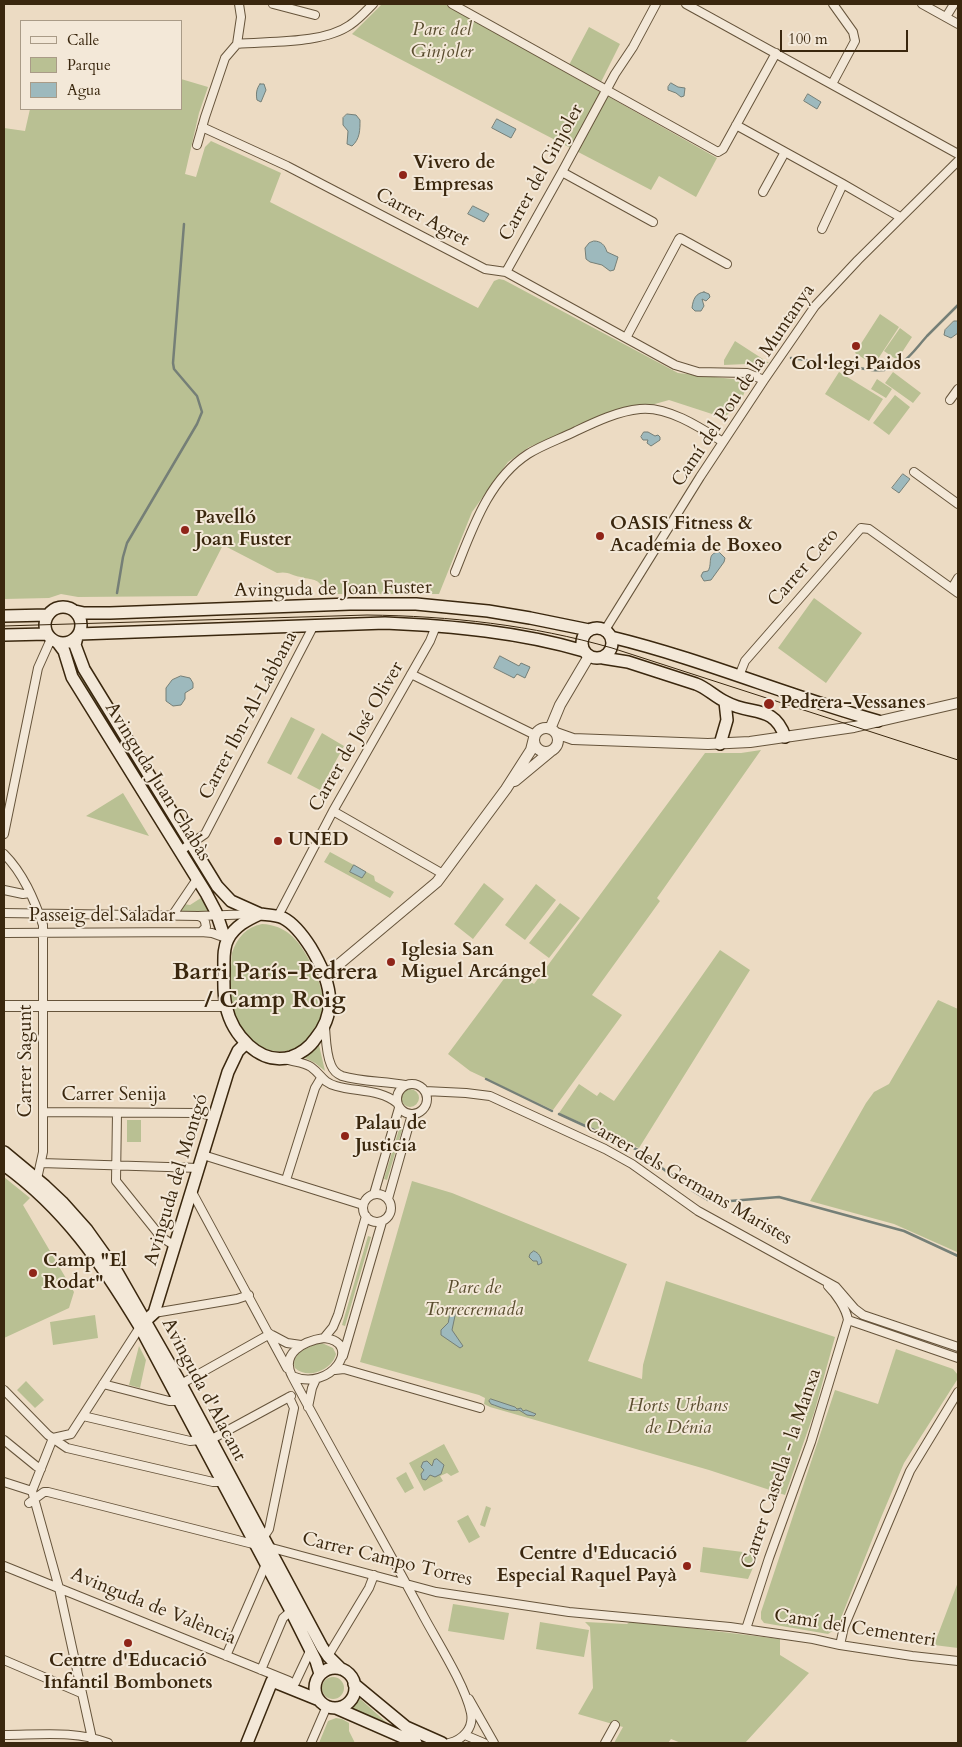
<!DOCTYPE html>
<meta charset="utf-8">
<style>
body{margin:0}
#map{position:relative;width:962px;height:1747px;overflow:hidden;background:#ecdbc3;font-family:Cardo,serif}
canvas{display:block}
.frame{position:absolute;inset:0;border:5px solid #3a270e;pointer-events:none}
.legend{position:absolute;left:20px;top:20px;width:162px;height:90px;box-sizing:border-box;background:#f3e8d8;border:1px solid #a99b87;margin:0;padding:6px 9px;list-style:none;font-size:15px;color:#3a270e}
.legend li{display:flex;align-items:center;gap:10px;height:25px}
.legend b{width:25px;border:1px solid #a99b87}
.scale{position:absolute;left:780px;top:30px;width:128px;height:22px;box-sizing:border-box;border:2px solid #3a270e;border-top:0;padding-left:6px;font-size:15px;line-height:18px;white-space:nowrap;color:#3a270e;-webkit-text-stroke:4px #f3e8d8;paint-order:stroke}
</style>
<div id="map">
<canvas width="962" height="1747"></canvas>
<div class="frame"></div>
<ul class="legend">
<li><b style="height:6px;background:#f3e8d8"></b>Calle</li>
<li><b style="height:14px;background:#b9c093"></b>Parque</li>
<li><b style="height:14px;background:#9db9bd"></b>Agua</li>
</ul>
<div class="scale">100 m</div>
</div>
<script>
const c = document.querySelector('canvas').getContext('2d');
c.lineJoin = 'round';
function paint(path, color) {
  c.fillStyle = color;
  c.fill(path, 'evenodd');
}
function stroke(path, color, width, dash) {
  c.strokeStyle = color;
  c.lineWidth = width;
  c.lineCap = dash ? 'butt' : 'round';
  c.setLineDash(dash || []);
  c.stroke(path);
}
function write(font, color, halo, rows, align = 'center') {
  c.font = font + ' Cardo,serif';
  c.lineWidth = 4;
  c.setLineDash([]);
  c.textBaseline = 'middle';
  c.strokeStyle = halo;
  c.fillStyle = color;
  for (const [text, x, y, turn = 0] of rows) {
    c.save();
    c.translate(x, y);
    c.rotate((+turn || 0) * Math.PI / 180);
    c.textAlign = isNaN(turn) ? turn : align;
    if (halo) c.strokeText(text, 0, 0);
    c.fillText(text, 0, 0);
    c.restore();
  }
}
paint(new Path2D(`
 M 382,4 L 445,4 L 717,158 L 696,197 L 659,176 L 651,190 L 352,34 Z
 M 589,27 L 620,44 L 601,82 L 569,65 Z
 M 181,79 L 208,87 L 199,113 L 185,174 L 196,177 L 205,147 L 211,141 L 281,173 L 270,202 L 478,308 L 494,281 L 499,279 L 504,280 L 678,373 L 742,380 C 752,390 736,408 727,415 L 712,414 L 669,400 L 591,422 L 529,447 L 508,462 L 472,512 L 439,594 L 325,594 C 319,577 315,581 301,577 C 290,575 289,571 277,573 L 223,545 L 197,596 L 78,597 L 61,594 L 49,598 L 4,599 L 4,128 L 25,131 L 30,109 L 181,109 Z
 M 880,314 L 899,327 L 874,365 L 855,353 Z
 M 900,328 L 912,337 L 897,360 L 884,351 Z
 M 735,341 L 769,363 L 724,365 L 724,360 Z
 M 839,372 L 883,399 L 869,421 L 825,394 Z
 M 893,372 L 921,393 L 913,403 L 885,383 Z
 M 877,379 L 892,389 L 886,398 L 871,389 Z
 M 895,395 L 910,407 L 889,435 L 873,423 Z
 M 814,598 L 862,633 L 826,683 L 778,648 Z
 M 82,675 L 169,814 L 165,816 L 78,677 Z
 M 291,717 L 315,729 L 291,775 L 267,763 Z
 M 322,733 L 344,746 L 320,790 L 297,778 Z
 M 761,750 L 657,898 L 660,901 L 592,995 L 622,1015 L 553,1110 L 470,1071 L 448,1054 L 512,968 L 534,984 L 705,753 L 741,753 Z
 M 123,793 L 149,836 L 86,816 Z
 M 330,852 L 374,876 L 375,881 L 394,892 L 390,898 L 324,862 Z
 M 484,883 L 504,899 L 473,939 L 454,924 Z
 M 536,884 L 556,900 L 525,940 L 505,925 Z
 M 204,896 L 210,912 L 182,912 L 181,909 L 184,904 L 190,905 Z
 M 560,903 L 580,918 L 549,958 L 529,943 Z
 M 262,924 C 285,925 298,939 308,958 C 314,970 320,981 322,994 C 330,1057 254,1075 234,1013 C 228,995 231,972 232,953 C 237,938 246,927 262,924 Z
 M 720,950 L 750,970 L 639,1148 L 559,1113 L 579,1084 L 597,1096 L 600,1092 L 614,1101 Z
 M 938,1000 L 958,1009 L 957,1252 L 894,1224 L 810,1201 L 866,1103 L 874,1092 L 889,1084 Z
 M 319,1045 L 325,1071 L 315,1063 L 303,1057 Z
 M401 1098a9 9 0 1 1 18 0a9 9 0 1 1-18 0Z
 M 127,1120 L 141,1120 L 141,1142 L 127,1142 Z
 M 400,1126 L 403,1127 L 387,1180 L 384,1179 Z
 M 4,1177 L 30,1198 L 23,1205 L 74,1292 L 69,1308 L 4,1338 Z
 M 412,1181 L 452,1193 L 627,1264 L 588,1361 L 642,1379 L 643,1365 L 666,1281 L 835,1337 L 814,1413 L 785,1495 L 709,1470 L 490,1407 L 484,1404 L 485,1398 L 479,1395 L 360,1362 Z
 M 368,1236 L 371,1237 L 345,1326 L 342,1325 Z
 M 95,1315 L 98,1338 L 53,1345 L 50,1322 Z
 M 322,1343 L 333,1348 L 336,1354 C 332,1370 308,1380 295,1368 C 290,1353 310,1345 322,1343 Z
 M 139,1346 L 146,1360 L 140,1388 L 129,1385 Z
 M 896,1349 L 953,1369 L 958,1375 L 957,1380 L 904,1463 L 880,1520 L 837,1628 L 828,1634 L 764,1623 L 761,1619 L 761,1612 L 835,1390 L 878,1404 Z
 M 26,1381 L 44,1400 L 35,1408 L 17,1390 Z
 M 444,1444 L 459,1472 L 451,1476 L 447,1473 L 440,1476 L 443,1481 L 424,1491 L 409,1463 Z
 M 406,1472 L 414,1488 L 405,1493 L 396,1478 Z
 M 486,1506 L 491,1508 L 485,1527 L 480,1525 Z
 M 468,1515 L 480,1537 L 469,1543 L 457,1521 Z
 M 703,1547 L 759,1554 L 748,1579 L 700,1572 Z
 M 958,1582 L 958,1648 L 934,1645 Z
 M 453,1604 L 509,1613 L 504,1640 L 448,1631 Z
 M 631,1621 L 780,1639 L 780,1655 L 809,1673 L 745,1743 L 681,1743 L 671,1739 L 668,1743 L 614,1743 L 623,1727 L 578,1714 L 593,1688 L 590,1627 L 585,1622 L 627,1624 Z
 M 540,1622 L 589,1630 L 584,1657 L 536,1649 Z
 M322 1688a11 11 0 1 1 22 0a11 11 0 1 1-22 0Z
 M 357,1696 L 387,1723 L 349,1707 L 354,1703 Z
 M 336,1718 L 342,1719 L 349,1723 L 349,1731 L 355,1743 L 319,1743 L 328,1721 Z`), '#b9c093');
const water = new Path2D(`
 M 671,83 L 678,87 L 685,88 L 684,96 L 681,97 L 676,93 L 668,90 L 668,87 Z
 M 260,84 L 264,84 L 266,90 L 261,102 L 257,100 C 256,95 256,89 260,84 Z
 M 808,94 L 821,102 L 817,109 L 804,101 Z
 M 347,114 L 356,115 L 360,120 C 360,130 360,139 352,146 L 347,144 L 348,131 L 343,125 L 343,118 Z
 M 497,119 L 516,129 L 511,138 L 492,128 Z
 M 473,206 L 489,214 L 484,222 L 468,214 Z
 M 594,241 C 601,241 605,245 607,252 L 618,257 L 614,270 L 610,271 L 602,265 L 590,262 L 586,259 L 585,248 L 589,243 Z
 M 704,292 L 709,294 L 710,297 L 706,301 L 702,299 L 704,306 L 701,311 L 695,311 L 692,308 C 693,299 696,293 704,292 Z
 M 954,321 L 958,321 L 958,333 L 951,338 L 944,335 L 945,330 Z
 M 644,432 L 648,432 L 655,436 L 658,435 L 660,437 L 660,440 L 651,446 L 647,443 L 648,440 L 643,440 L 641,437 Z
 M 903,474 L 910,479 L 899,493 L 892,488 Z
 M 719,552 L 725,558 L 724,562 L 711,580 L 704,581 L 701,576 L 703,572 L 708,571 C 713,563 706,553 719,552 Z
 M 500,656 L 519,666 L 521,663 L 530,667 L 525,678 L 517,674 L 514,678 L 494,668 Z
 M 181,676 L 190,678 L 193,683 L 193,688 L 185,693 L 185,699 L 181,705 L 173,706 L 166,701 L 166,688 L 172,680 Z
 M 354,865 L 366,872 L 362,878 L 350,872 Z
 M 534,1251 C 539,1253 541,1257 542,1263 L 538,1265 L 537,1261 L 533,1261 L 529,1257 L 530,1254 Z
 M 451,1309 L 456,1311 L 452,1330 L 463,1346 L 460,1348 L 441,1335 L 441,1330 L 448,1323 Z
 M 491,1399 L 515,1407 L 517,1409 L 521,1408 L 523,1411 L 526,1410 L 536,1414 L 534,1416 L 527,1415 L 519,1410 C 510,1412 500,1407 491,1404 L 489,1401 Z
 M 437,1459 L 444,1465 L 441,1474 L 435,1477 L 430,1475 L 426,1480 L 422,1479 L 421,1474 L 424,1470 L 421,1467 L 423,1462 L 427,1461 L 432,1466 L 434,1460 Z`);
paint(water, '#9db9bd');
stroke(water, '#757f77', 1);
stroke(new Path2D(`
 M 791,358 L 872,370 C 901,373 910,355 927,336 C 937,326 948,315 958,305
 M 117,593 L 123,557 L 127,543 L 197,424 L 202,412 L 197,396 L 174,369 L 173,363 L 184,224
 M 486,1079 L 552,1111
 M 559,1114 L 638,1150
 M 643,1154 L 693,1191 L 708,1200
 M 718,1202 L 779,1197 L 904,1231 L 958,1256`), '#757f77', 2.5);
const minor = new Path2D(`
 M 273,4 L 315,15
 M 452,4 L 718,152 L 723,149 L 776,53
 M 686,4 L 958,154
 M 922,4 L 958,24
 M 946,17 L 954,4
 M 237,44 C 270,41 323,44 350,25 C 359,19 366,11 373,4
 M 832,84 L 855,41 L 853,32 L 833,4
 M 736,125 L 843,184 L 900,217
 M 202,127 L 287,166 L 485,269 L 506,272 L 675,365 L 698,372 L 747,373 L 764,380
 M 197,145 L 205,117 L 225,58 L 237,44 L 241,17 L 239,4
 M 562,172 L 653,222
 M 763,192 L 785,152
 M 822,229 L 843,184
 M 506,272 L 562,172 L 615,74 L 633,47 L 656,4
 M 626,338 L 679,239 L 680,238 L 727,264
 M 950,400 L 958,389
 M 914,472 L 958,504
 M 455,572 C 472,530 488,480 528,454 C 542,445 560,439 576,431 C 595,422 618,411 640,409 C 668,406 701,428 723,442
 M 952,588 L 958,578
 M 605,630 L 700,477 L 764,380 L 815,306 L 858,260 L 958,161
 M 411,674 L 535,735
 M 739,676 L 745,661 L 861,528 L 869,529 L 958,593
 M 333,811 L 443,874
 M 4,834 L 38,668 L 51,639
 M 180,851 L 205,834 L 314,625
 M 4,854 C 23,873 34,899 43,925 L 43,1152 L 37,1179 L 34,1183
 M 4,890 L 23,894 L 30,893
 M 4,913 L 198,916 L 256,914
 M 172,916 L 197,879
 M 198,916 C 205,918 205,921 206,927 L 201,932
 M 278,916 L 333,811 L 430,641 L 436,626
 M 4,933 L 201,932 L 212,933 L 226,938
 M 325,1027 C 326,1039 326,1054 331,1065 C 333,1070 337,1074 342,1076 C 362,1082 385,1081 405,1085
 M 285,1059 C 293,1062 304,1062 311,1067 C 322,1075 322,1082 336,1086 C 356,1092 381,1089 397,1103
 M397 1099a15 15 0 1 1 30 0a15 15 0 1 1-30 0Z
 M 425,1091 L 466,1093 L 490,1096 L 605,1149 L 632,1164 L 698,1211 L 836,1287 L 855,1309 L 863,1315 L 958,1347
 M 43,1112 L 198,1113 L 214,1116
 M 117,1113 L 116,1181 L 161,1237 L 175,1246
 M 203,1155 L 363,1205
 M 41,1163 L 199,1168
 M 286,1180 L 315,1088 L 321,1078
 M 192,1192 L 287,1368
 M363 1208a14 14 0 1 1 28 0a14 14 0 1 1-28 0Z
 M 374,1194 L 399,1108
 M 388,1199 L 412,1114
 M 828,1286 C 836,1294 846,1308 848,1320
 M 154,1313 L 237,1299 L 249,1295
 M 848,1320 L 958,1358
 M 272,1335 L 287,1343 L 301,1345
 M 324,1338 C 364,1342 331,1393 292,1376 C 280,1353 304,1341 324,1338 Z
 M 324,1338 L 333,1327 L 338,1315 L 366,1216
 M 343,1356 L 382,1222
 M 335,1370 L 344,1369 L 480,1408
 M 292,1376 C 335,1457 381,1536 424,1617 C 438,1643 465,1685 471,1713 C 474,1729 462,1740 449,1743
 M 103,1384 L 169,1401 L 180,1401
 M 181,1384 L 270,1334
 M 4,1390 L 48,1435 L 67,1448 L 213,1482 L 223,1482
 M 308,1407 L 312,1388 L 316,1379
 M 83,1416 L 190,1441 L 201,1440
 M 53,1438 L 71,1434 L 140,1327
 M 4,1440 L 36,1466 L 41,1469
 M 210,1440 L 291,1396
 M 4,1482 L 32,1491
 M 32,1491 L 59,1588 L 93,1743
 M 32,1491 L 53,1438
 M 29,1503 L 44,1492 L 48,1492 L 257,1545
 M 263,1538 L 269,1529 L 294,1408 L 289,1397
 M 268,1547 L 436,1592 L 569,1612 L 730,1627 L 813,1639 L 840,1645 L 912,1656 L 958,1661
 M 4,1566 L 289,1681
 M 746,1629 L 769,1558 L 811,1442 L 848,1320
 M 840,1645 L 844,1627 L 910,1471 L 958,1392
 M 226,1656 L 266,1564
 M 328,1656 L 369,1588 L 374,1575
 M 4,1660 L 81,1693
 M 261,1670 L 283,1618 L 291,1611
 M 295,1683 L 311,1649
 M 469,1699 L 494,1743
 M 4,1735 C 38,1735 76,1730 108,1743
 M 465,1735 L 484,1743
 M 311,1743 L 327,1706
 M 605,1743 L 615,1725`);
const tertiary = new Path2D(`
 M534 740a12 12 0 1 1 24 0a12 12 0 1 1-24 0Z
 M 550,729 L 560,705 L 589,656
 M 556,733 L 573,739 L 708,744 L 750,742 L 854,727 L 958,703
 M 515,781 L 550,752
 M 325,976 L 437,882 L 506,789 L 531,750 L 534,738
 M 4,1006 L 226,1006`);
const secondary = new Path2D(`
 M45 625a18 18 0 1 1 36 0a18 18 0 1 1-36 0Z
 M 75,611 L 84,613 L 110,613 L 350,604 L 416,604 L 488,611 L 530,618 L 589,630
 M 4,616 L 48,615
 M582 643a15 15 0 1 1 30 0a15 15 0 1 1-30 0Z
 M 79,634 L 385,623 C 452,626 520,632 584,651
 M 4,635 L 47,634
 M 77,637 L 75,645 L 84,669 L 217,886 L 231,901 L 260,914
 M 611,637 C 702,659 788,696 878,721
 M 58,643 L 64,651 L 72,677 L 206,893 L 216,912 L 223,933 L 228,938
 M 603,658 L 628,662 L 696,684 C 707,688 715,697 726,702 C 751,716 774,704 785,737
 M 720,744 L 727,720 L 725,702
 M 260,914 C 268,915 276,915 283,918 C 295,924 304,937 311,948 C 329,978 340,1010 315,1039 C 310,1047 300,1054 291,1057 C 259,1066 232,1034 226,1006 C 223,994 224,981 224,969 C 224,959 223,948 228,939 C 235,926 247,920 260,914 Z
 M 4,1152 L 45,1186 L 62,1202 L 87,1230 L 117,1272 L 181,1384 L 322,1647 L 328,1656 L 341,1669
 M 4,1165 C 65,1209 102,1264 140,1327 L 291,1611 L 316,1661 L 320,1674
 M 142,1324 L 154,1313 L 228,1072 L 238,1051 L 246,1043
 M315 1688a20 20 0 1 1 40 0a20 20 0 1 1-40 0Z
 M 272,1681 L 319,1700
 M 354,1684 L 406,1727 L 442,1743
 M 336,1708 L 416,1743
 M 247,1743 L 272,1681`);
stroke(minor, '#66543b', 10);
stroke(tertiary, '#66543b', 12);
stroke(secondary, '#3a270e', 14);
stroke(minor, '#f3e8d8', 8);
stroke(tertiary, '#f3e8d8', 10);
stroke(secondary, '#f3e8d8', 11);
stroke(new Path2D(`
 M 4,626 L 367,615 C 450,616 532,625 612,648 L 958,760`), '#3a270e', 1);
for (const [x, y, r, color] of [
 [403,175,5,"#8f2418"],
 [856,346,5,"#8f2418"],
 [185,530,5,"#8f2418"],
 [600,536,5,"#8f2418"],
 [769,704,6,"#8f2418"],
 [278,841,5,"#8f2418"],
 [391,962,5,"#8f2418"],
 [345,1136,5,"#8f2418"],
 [33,1273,5,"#8f2418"],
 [687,1566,5,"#8f2418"],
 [128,1643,5,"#8f2418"]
]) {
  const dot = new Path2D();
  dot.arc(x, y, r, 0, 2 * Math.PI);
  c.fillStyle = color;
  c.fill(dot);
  stroke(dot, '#f3e8d8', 2);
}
write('italic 19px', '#5a4d2f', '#f3e8d8', [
 ["Parc del",442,31],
 ["Ginjoler",442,53],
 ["Parc de",474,1289],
 ["Torrecremada",474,1311],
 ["Horts Urbans",678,1407],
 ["de Dénia",678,1429]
]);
write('bold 19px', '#3a270e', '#f3e8d8', [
 ["Vivero de",413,164],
 ["Empresas",413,186],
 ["Col·legi Paidos",856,365,"center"],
 ["Pavelló",195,519],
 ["Joan Fuster",195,541],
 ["OASIS Fitness &",610,525],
 ["Academia de Boxeo",610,547],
 ["Pedrera-Vessanes",780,704],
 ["UNED",288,841],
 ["Iglesia San",401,951],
 ["Miguel Arcángel",401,973],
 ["Palau de",355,1125],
 ["Justicia",355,1147],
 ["Camp \"El",43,1262],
 ["Rodat\"",43,1284],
 ["Centre d'Educació",677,1555,"right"],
 ["Especial Raquel Payà",677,1577,"right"],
 ["Centre d'Educació",128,1662,"center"],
 ["Infantil Bombonets",128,1684,"center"]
], 'left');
write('19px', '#3a270e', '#f3e8d8', [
 ["Carrer del Ginjoler",542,173,-61],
 ["Carrer Agret",422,218,28],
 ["Camí del Pou de la Muntanya",744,386,-56],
 ["Carrer Ceto",804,568,-49],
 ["Avinguda de Joan Fuster",333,590,-1],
 ["Carrer Ibn-Al-Labbana",249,716,-62],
 ["Carrer de José Oliver",357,737,-60],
 ["Avinguda Juan Chabàs",157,782,58],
 ["Passeig del Saladar",102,917],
 ["Carrer Sagunt",27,1061,-90],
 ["Carrer Senija",114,1096],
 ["Avinguda del Montgó",177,1180,-73],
 ["Carrer dels Germans Maristes",688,1182,30],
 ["Avinguda d'Alacant",203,1390,62],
 ["Carrer Castella - la Manxa",782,1469,-71],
 ["Carrer Campo Torres",387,1560,14],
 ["Avinguda de València",153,1607,22],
 ["Camí del Cementeri",855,1629,9]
]);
write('bold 24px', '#3a270e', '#f3e8d8', [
 ["Barri París-Pedrera",275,973],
 ["/ Camp Roig",275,1001]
]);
</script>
